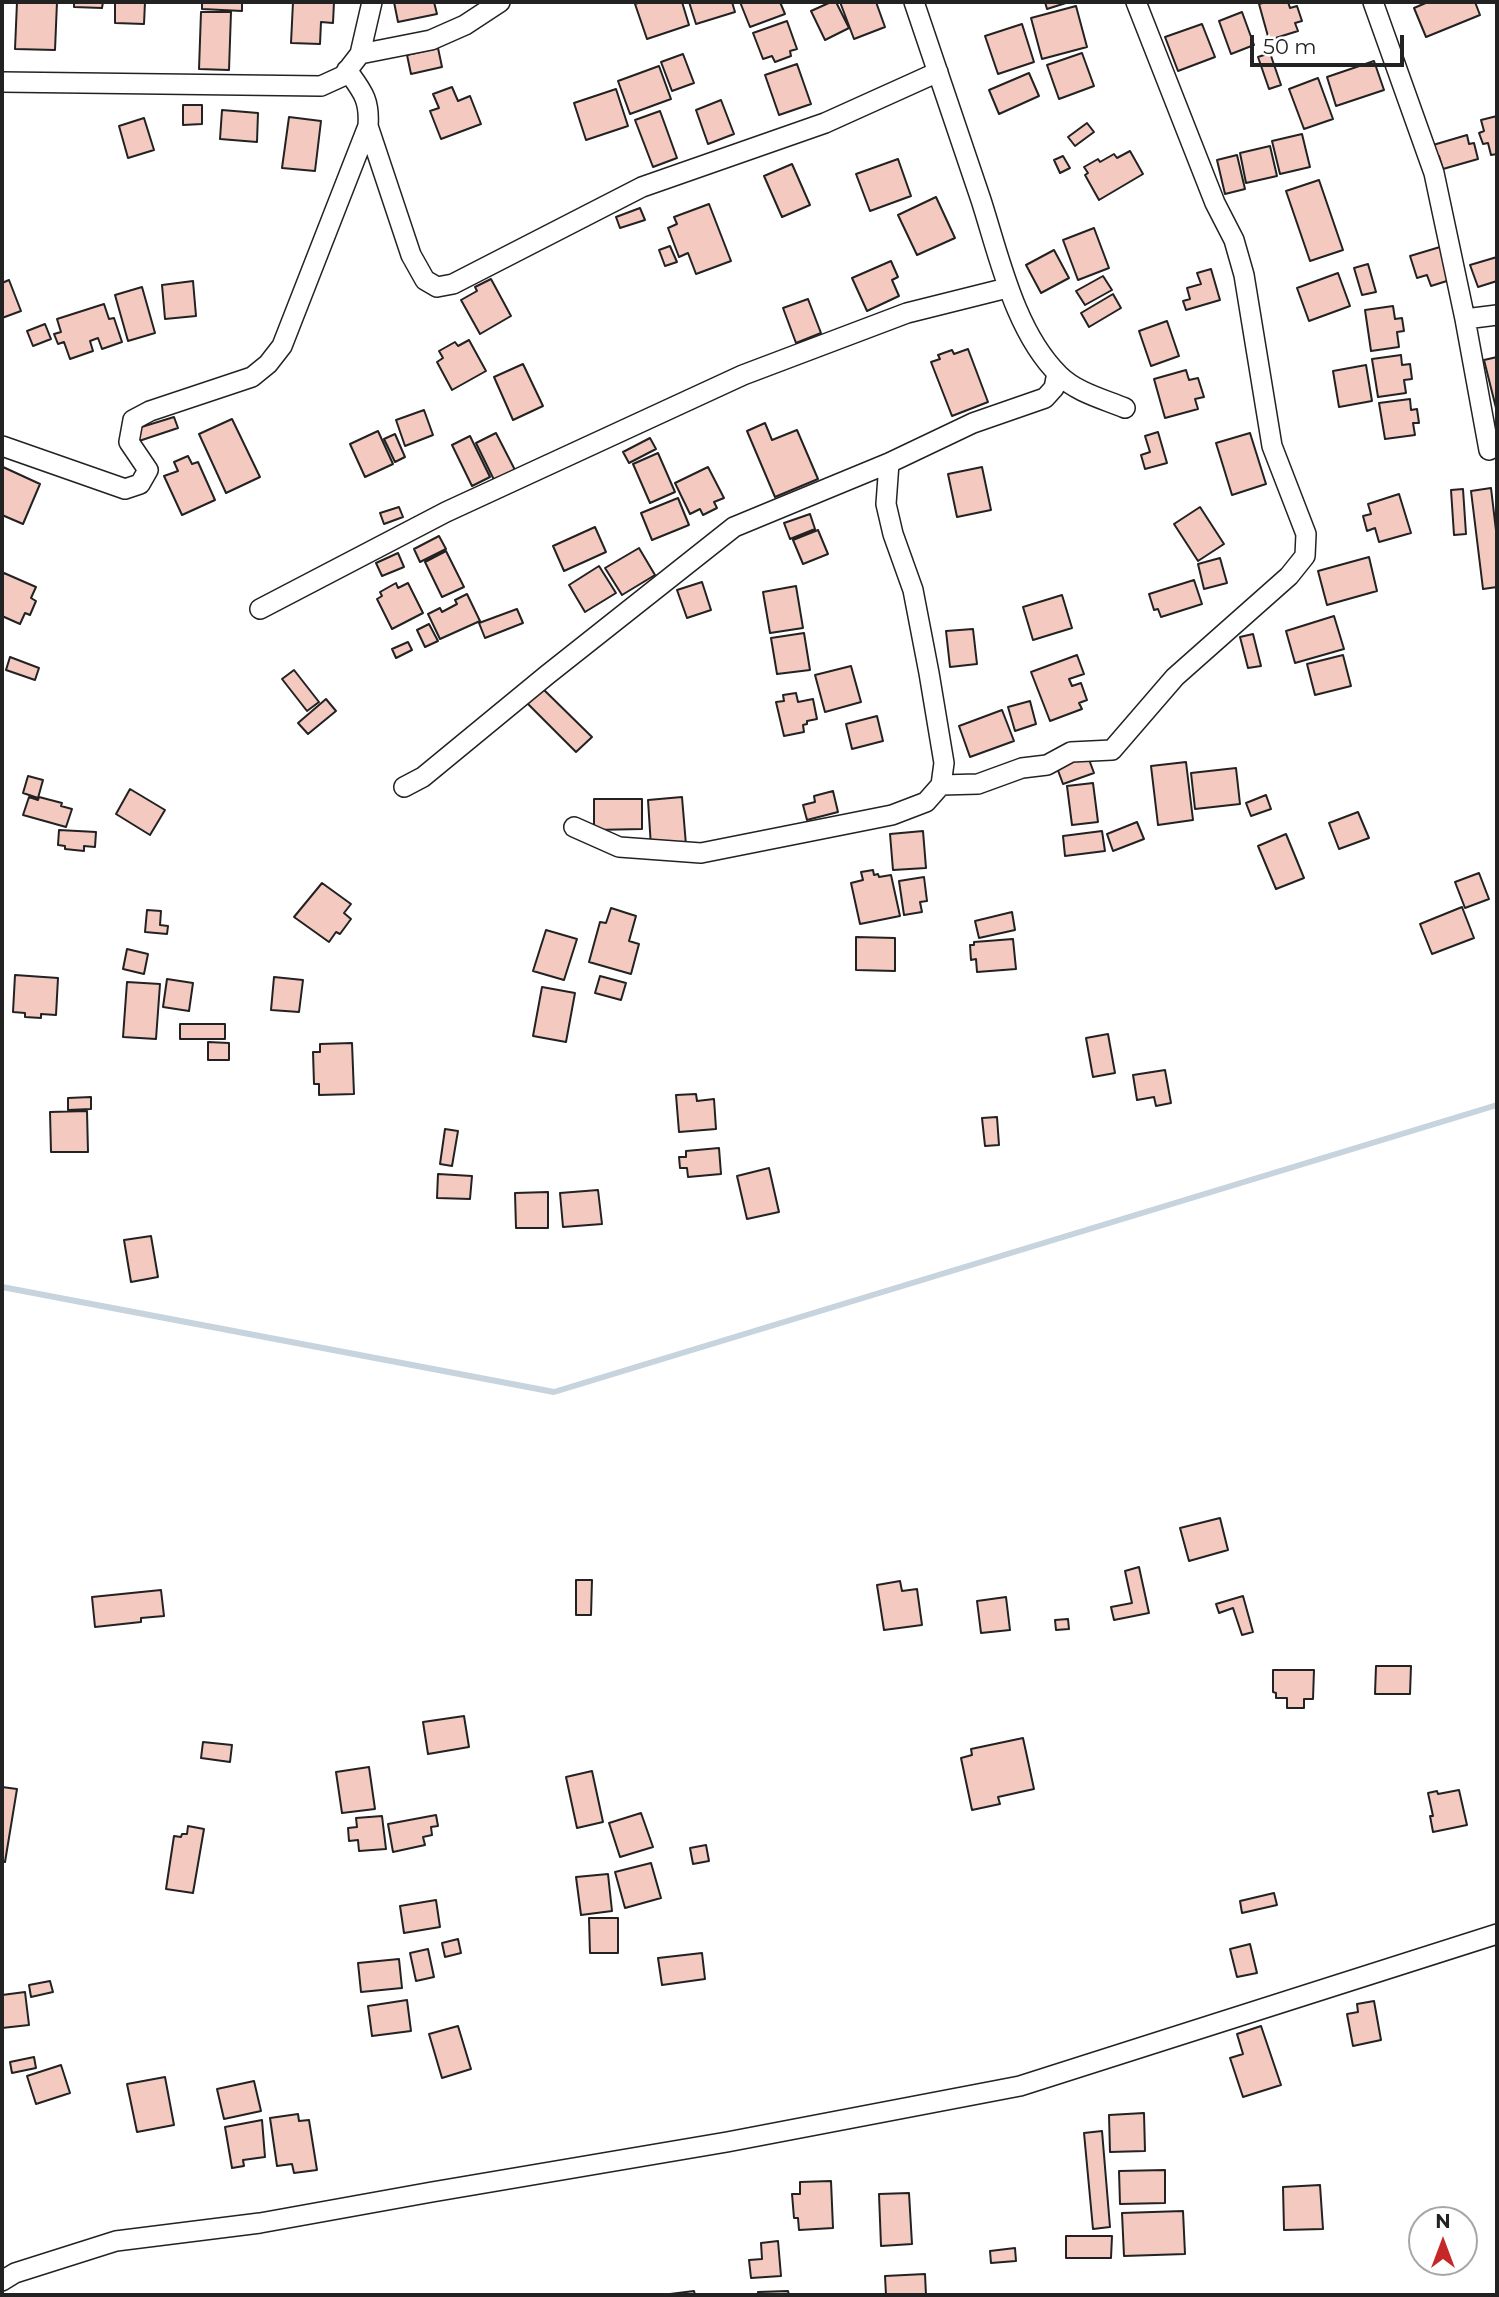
<!DOCTYPE html>
<style>
body{margin:0}
#map{position:relative;width:1499px;height:2297px;overflow:hidden;background:#fff;font-family:Montserrat,sans-serif}
canvas{display:block}
.frame{position:absolute;inset:0;border:4px solid #222;pointer-events:none}
.north{position:absolute;left:1408px;top:2206px;width:70px;height:70px;box-sizing:border-box;background:#fff;border:2px solid #a7a7a7;border-radius:50%;rotate:0deg;font-size:19px;font-weight:700;line-height:28px;text-align:center;color:#222}
.north::after{content:'';display:block;margin:auto;width:24px;height:32px;background:#c62828;clip-path:polygon(50% 0,100% 100%,50% 72%,0 100%)}
.scale{position:absolute;left:1250px;top:35px;width:154px;height:32px;box-sizing:border-box;border:4px solid #222;border-top:0;padding-left:9px;font-size:21px;line-height:24px;white-space:nowrap;color:#222;-webkit-text-stroke:5px #fff;paint-order:stroke}
</style>
<div id="map">
<canvas width="1499" height="2297"></canvas>
<div class="frame"></div>
<div class="north">N</div>
<div class="scale">50 m</div>
</div>
<script>
const c = document.querySelector('canvas').getContext('2d');
c.lineJoin = 'round';
function stroke(path, color, width, dash) {
  c.strokeStyle = color;
  c.lineWidth = width;
  c.lineCap = dash ? 'butt' : 'round';
  c.setLineDash(dash || []);
  c.stroke(path);
}
function paint(path, color) {
  c.fillStyle = color;
  c.fill(path, 'evenodd');
}
stroke(new Path2D(`
 M 2,1287 L 554,1392 L 1497,1105`), '#c7d3dd', 6);
const building = new Path2D(`
 M 17,2 L 57,2 L 55,50 L 15,49 Z
 M 74,2 L 103,2 L 102,8 L 74,7 Z
 M 115,2 L 145,2 L 144,24 L 115,23 Z
 M 202,2 L 242,2 L 242,11 L 202,9 Z
 M 293,2 L 334,2 L 333,23 L 321,22 L 320,44 L 291,43 Z
 M 394,2 L 434,2 L 437,14 L 398,22 Z
 M 641,2 L 682,2 L 689,25 L 647,39 L 635,4 Z
 M 689,2 L 732,2 L 735,12 L 696,24 Z
 M 740,2 L 780,2 L 785,14 L 750,27 Z
 M 831,2 L 836,2 L 849,28 L 825,40 L 811,11 Z
 M 840,2 L 876,2 L 885,27 L 854,39 Z
 M 1045,2 L 1069,2 L 1047,9 Z
 M 1266,2 L 1288,2 L 1290,8 L 1297,6 L 1302,21 L 1295,23 L 1298,31 L 1269,40 L 1259,4 Z
 M 1428,2 L 1475,2 L 1480,15 L 1426,37 L 1414,8 Z
 M 1076,6 L 1087,47 L 1042,59 L 1031,18 Z
 M 201,12 L 231,12 L 229,70 L 199,69 Z
 M 1242,12 L 1254,45 L 1231,54 L 1219,21 Z
 M 787,21 L 797,49 L 790,51 L 791,56 L 775,62 L 772,56 L 763,59 L 753,33 Z
 M 1022,24 L 1034,62 L 998,74 L 985,36 Z
 M 1202,24 L 1215,57 L 1178,71 L 1165,37 Z
 M 438,48 L 442,67 L 411,74 L 407,55 Z
 M 1082,53 L 1094,86 L 1059,99 L 1047,65 Z
 M 1270,53 L 1281,85 L 1269,89 L 1258,57 Z
 M 683,54 L 694,83 L 672,91 L 661,62 Z
 M 1374,61 L 1384,90 L 1336,106 L 1327,77 Z
 M 797,64 L 811,104 L 779,115 L 765,75 Z
 M 659,66 L 671,99 L 630,114 L 618,81 Z
 M 1029,73 L 1039,96 L 999,114 L 989,90 Z
 M 1318,78 L 1333,119 L 1304,129 L 1289,89 Z
 M 452,87 L 458,101 L 470,96 L 481,124 L 441,139 L 430,111 L 439,108 L 433,94 Z
 M 616,89 L 628,126 L 586,140 L 574,103 Z
 M 721,100 L 734,134 L 708,144 L 696,110 Z
 M 183,105 L 202,105 L 202,124 L 183,125 Z
 M 222,110 L 258,113 L 257,142 L 220,139 Z
 M 660,111 L 677,158 L 653,167 L 635,120 Z
 M 1497,116 L 1497,154 L 1491,155 L 1488,143 L 1483,144 L 1479,133 L 1484,131 L 1481,120 Z
 M 289,117 L 321,121 L 315,171 L 282,168 Z
 M 144,118 L 154,150 L 128,158 L 119,126 Z
 M 1087,123 L 1094,132 L 1075,146 L 1068,137 Z
 M 1302,134 L 1310,167 L 1280,174 L 1272,141 Z
 M 1467,135 L 1469,144 L 1474,143 L 1478,159 L 1443,169 L 1439,156 L 1436,157 L 1433,145 Z
 M 1270,146 L 1277,176 L 1246,183 L 1240,153 Z
 M 1130,151 L 1143,174 L 1099,200 L 1085,175 L 1088,173 L 1084,167 L 1098,159 L 1100,162 L 1114,154 L 1117,158 Z
 M 1237,155 L 1245,189 L 1225,194 L 1217,160 Z
 M 1063,156 L 1070,168 L 1060,173 L 1054,160 Z
 M 898,159 L 911,196 L 870,211 L 856,174 Z
 M 792,164 L 810,205 L 782,217 L 764,176 Z
 M 1319,180 L 1343,250 L 1310,261 L 1286,191 Z
 M 936,197 L 955,238 L 917,255 L 898,215 Z
 M 709,204 L 731,261 L 696,274 L 688,253 L 679,257 L 668,228 L 677,224 L 674,217 Z
 M 640,208 L 645,220 L 620,228 L 616,217 Z
 M 1094,228 L 1109,268 L 1078,280 L 1063,240 Z
 M 670,246 L 677,262 L 665,266 L 659,250 Z
 M 1440,247 L 1450,280 L 1431,286 L 1427,275 L 1417,278 L 1410,256 Z
 M 1054,250 L 1069,278 L 1041,293 L 1026,265 Z
 M 1497,257 L 1497,281 L 1478,287 L 1470,265 Z
 M 891,261 L 898,277 L 892,280 L 899,296 L 867,311 L 852,278 Z
 M 1368,264 L 1376,292 L 1362,295 L 1354,268 Z
 M 1211,269 L 1220,300 L 1186,310 L 1183,301 L 1190,299 L 1187,288 L 1201,284 L 1197,273 Z
 M 1338,273 L 1350,306 L 1309,321 L 1297,288 Z
 M 1103,276 L 1112,290 L 1085,305 L 1076,291 Z
 M 491,279 L 511,316 L 480,334 L 461,300 L 477,291 L 475,287 Z
 M 9,280 L 21,311 L 2,318 L 2,283 Z
 M 193,281 L 196,316 L 165,319 L 162,285 Z
 M 142,287 L 155,333 L 128,341 L 115,295 Z
 M 1113,294 L 1121,308 L 1089,327 L 1081,313 Z
 M 808,299 L 821,333 L 796,343 L 783,308 Z
 M 104,304 L 109,319 L 114,318 L 122,342 L 102,349 L 98,338 L 90,341 L 93,351 L 70,359 L 64,342 L 58,344 L 54,334 L 61,332 L 57,319 Z
 M 1393,306 L 1395,319 L 1402,318 L 1404,331 L 1397,332 L 1399,347 L 1371,351 L 1365,310 Z
 M 1167,321 L 1179,356 L 1151,366 L 1139,331 Z
 M 45,324 L 51,339 L 33,346 L 27,331 Z
 M 469,340 L 486,371 L 452,390 L 437,362 L 443,358 L 439,351 L 455,342 L 458,346 Z
 M 968,349 L 988,402 L 952,416 L 931,362 L 940,359 L 938,355 L 952,350 L 954,354 Z
 M 1401,355 L 1402,365 L 1410,364 L 1412,379 L 1404,380 L 1406,393 L 1378,397 L 1372,359 Z
 M 1497,357 L 1497,412 L 1484,360 Z
 M 523,364 L 543,406 L 513,420 L 494,377 Z
 M 1366,365 L 1372,401 L 1339,407 L 1333,371 Z
 M 1186,370 L 1189,380 L 1198,378 L 1204,397 L 1195,399 L 1198,409 L 1165,418 L 1154,379 Z
 M 1410,399 L 1411,410 L 1417,409 L 1419,423 L 1413,423 L 1415,435 L 1385,439 L 1379,403 Z
 M 424,410 L 433,435 L 405,446 L 396,420 Z
 M 174,417 L 178,428 L 139,441 L 135,429 Z
 M 232,419 L 260,477 L 226,493 L 199,434 Z
 M 765,423 L 772,440 L 797,430 L 818,479 L 775,497 L 747,431 Z
 M 378,431 L 393,464 L 365,477 L 350,444 Z
 M 1158,432 L 1167,463 L 1145,469 L 1141,455 L 1150,452 L 1145,436 Z
 M 496,433 L 516,472 L 495,482 L 476,443 Z
 M 1250,433 L 1266,484 L 1232,495 L 1216,443 Z
 M 395,434 L 405,457 L 395,462 L 384,439 Z
 M 470,436 L 490,477 L 472,486 L 452,445 Z
 M 650,438 L 656,449 L 629,463 L 623,452 Z
 M 658,453 L 675,492 L 650,503 L 633,464 Z
 M 188,456 L 192,464 L 198,462 L 215,500 L 182,515 L 164,476 L 178,471 L 174,462 Z
 M 3,467 L 40,484 L 23,524 L 2,515 Z
 M 708,467 L 724,498 L 714,502 L 717,508 L 703,515 L 700,509 L 690,514 L 675,483 Z
 M 982,467 L 991,510 L 957,517 L 948,474 Z
 M 1491,488 L 1497,539 L 1497,587 L 1483,589 L 1471,491 Z
 M 1463,489 L 1466,534 L 1454,535 L 1451,490 Z
 M 1399,494 L 1411,533 L 1379,542 L 1375,528 L 1367,531 L 1363,516 L 1371,514 L 1368,504 Z
 M 678,498 L 689,525 L 652,540 L 641,513 Z
 M 399,507 L 403,517 L 384,524 L 380,513 Z
 M 1200,507 L 1224,544 L 1198,561 L 1174,524 Z
 M 810,514 L 815,529 L 790,539 L 784,523 Z
 M 595,527 L 606,552 L 564,571 L 553,546 Z
 M 818,530 L 828,554 L 803,564 L 793,540 Z
 M 439,536 L 446,549 L 420,562 L 414,549 Z
 M 639,548 L 655,575 L 622,595 L 605,568 Z
 M 446,551 L 464,587 L 442,597 L 425,562 Z
 M 398,553 L 404,567 L 382,576 L 376,563 Z
 M 1369,557 L 1377,591 L 1327,605 L 1318,571 Z
 M 1220,558 L 1227,583 L 1204,589 L 1198,564 Z
 M 599,566 L 616,593 L 585,612 L 569,585 Z
 M 4,573 L 36,587 L 31,598 L 36,601 L 30,615 L 25,613 L 20,624 L 2,616 L 2,577 Z
 M 1194,580 L 1202,604 L 1161,617 L 1158,609 L 1154,610 L 1149,594 Z
 M 702,582 L 711,610 L 687,618 L 677,590 Z
 M 396,583 L 398,588 L 408,583 L 423,613 L 392,629 L 377,599 L 382,596 L 380,592 Z
 M 796,586 L 803,628 L 770,633 L 763,592 Z
 M 467,594 L 480,621 L 440,639 L 428,614 L 440,608 L 442,612 L 457,604 L 455,600 Z
 M 1062,595 L 1072,628 L 1033,640 L 1023,607 Z
 M 517,609 L 523,623 L 485,638 L 479,623 Z
 M 1334,616 L 1344,649 L 1295,663 L 1286,631 Z
 M 429,624 L 438,641 L 425,647 L 417,630 Z
 M 973,629 L 977,664 L 950,667 L 946,631 Z
 M 804,633 L 810,670 L 777,674 L 771,638 Z
 M 1253,634 L 1261,666 L 1248,668 L 1240,637 Z
 M 408,642 L 412,650 L 396,658 L 392,649 Z
 M 1077,655 L 1084,674 L 1069,679 L 1072,686 L 1081,683 L 1087,700 L 1079,703 L 1082,709 L 1050,721 L 1031,672 Z
 M 1343,655 L 1351,686 L 1315,695 L 1307,664 Z
 M 10,657 L 39,668 L 35,680 L 6,670 Z
 M 851,666 L 861,702 L 825,712 L 815,675 Z
 M 294,670 L 319,702 L 307,711 L 282,679 Z
 M 540,686 L 592,737 L 576,752 L 525,701 Z
 M 796,693 L 798,702 L 813,699 L 817,719 L 807,721 L 807,724 L 803,725 L 804,732 L 784,736 L 776,702 L 784,701 L 783,695 Z
 M 326,699 L 336,711 L 308,734 L 298,723 Z
 M 1030,701 L 1036,724 L 1015,731 L 1008,707 Z
 M 1002,710 L 1014,741 L 970,757 L 959,726 Z
 M 877,716 L 883,741 L 852,749 L 846,724 Z
 M 1087,754 L 1094,773 L 1063,784 L 1056,765 Z
 M 1186,762 L 1193,820 L 1158,825 L 1151,766 Z
 M 1236,768 L 1240,804 L 1195,809 L 1191,773 Z
 M 28,776 L 43,780 L 38,798 L 23,793 Z
 M 1093,783 L 1098,822 L 1072,825 L 1067,786 Z
 M 130,789 L 165,810 L 150,835 L 116,814 Z
 M 833,791 L 838,812 L 807,820 L 803,805 L 815,802 L 814,796 Z
 M 1266,795 L 1271,809 L 1251,816 L 1246,803 Z
 M 29,797 L 38,800 L 39,797 L 62,803 L 61,806 L 72,809 L 66,827 L 23,815 Z
 M 682,797 L 686,845 L 651,847 L 648,800 Z
 M 594,799 L 642,799 L 642,829 L 594,830 Z
 M 1358,812 L 1369,838 L 1339,849 L 1329,823 Z
 M 1137,822 L 1144,839 L 1113,851 L 1107,834 Z
 M 59,830 L 96,832 L 95,847 L 84,846 L 84,851 L 65,849 L 65,846 L 58,845 Z
 M 923,831 L 926,868 L 893,870 L 890,834 Z
 M 1102,831 L 1105,851 L 1065,856 L 1063,836 Z
 M 1286,834 L 1304,878 L 1276,889 L 1258,846 Z
 M 873,870 L 874,875 L 878,874 L 879,877 L 891,875 L 900,916 L 860,924 L 851,883 L 863,880 L 861,872 Z
 M 1479,873 L 1489,899 L 1465,908 L 1455,882 Z
 M 924,877 L 927,901 L 920,902 L 922,912 L 904,915 L 899,881 Z
 M 322,883 L 351,904 L 344,913 L 351,919 L 340,934 L 336,932 L 329,942 L 294,917 Z
 M 1462,907 L 1474,938 L 1432,954 L 1420,924 Z
 M 611,908 L 636,916 L 629,941 L 639,944 L 631,974 L 589,962 L 600,922 L 606,923 Z
 M 147,910 L 161,911 L 160,925 L 168,926 L 167,934 L 145,932 Z
 M 1012,912 L 1015,930 L 979,938 L 975,921 Z
 M 546,930 L 577,939 L 564,980 L 533,971 Z
 M 856,937 L 895,938 L 895,971 L 856,970 Z
 M 1013,939 L 1016,969 L 977,972 L 976,959 L 971,960 L 970,945 L 974,945 L 974,942 Z
 M 127,949 L 148,954 L 144,974 L 123,969 Z
 M 15,975 L 58,978 L 56,1015 L 41,1014 L 41,1018 L 25,1017 L 25,1013 L 13,1012 Z
 M 600,976 L 626,983 L 621,1000 L 595,993 Z
 M 274,977 L 303,980 L 299,1012 L 271,1010 Z
 M 167,979 L 193,983 L 189,1011 L 163,1007 Z
 M 127,982 L 160,984 L 156,1039 L 123,1037 Z
 M 542,987 L 575,993 L 566,1042 L 533,1036 Z
 M 180,1024 L 225,1024 L 225,1039 L 180,1039 Z
 M 1108,1034 L 1115,1073 L 1093,1077 L 1086,1038 Z
 M 208,1042 L 229,1043 L 229,1060 L 208,1060 Z
 M 352,1043 L 354,1094 L 319,1095 L 319,1084 L 314,1084 L 313,1052 L 320,1052 L 320,1044 Z
 M 1165,1070 L 1171,1103 L 1156,1106 L 1154,1097 L 1137,1100 L 1133,1075 Z
 M 696,1094 L 697,1101 L 714,1099 L 716,1129 L 679,1132 L 676,1095 Z
 M 91,1097 L 91,1109 L 68,1110 L 68,1098 Z
 M 87,1111 L 88,1152 L 51,1152 L 50,1112 Z
 M 997,1117 L 999,1145 L 985,1146 L 982,1118 Z
 M 445,1129 L 458,1131 L 452,1166 L 440,1164 Z
 M 719,1148 L 721,1174 L 688,1177 L 687,1168 L 680,1168 L 679,1157 L 686,1157 L 686,1151 Z
 M 769,1168 L 779,1212 L 747,1219 L 737,1176 Z
 M 438,1174 L 472,1176 L 470,1199 L 437,1198 Z
 M 598,1190 L 602,1224 L 563,1227 L 560,1193 Z
 M 548,1192 L 548,1228 L 516,1228 L 515,1193 Z
 M 151,1236 L 158,1277 L 131,1282 L 124,1240 Z
 M 1220,1518 L 1228,1550 L 1189,1561 L 1180,1528 Z
 M 1139,1567 L 1149,1613 L 1114,1620 L 1111,1607 L 1132,1603 L 1125,1571 Z
 M 576,1580 L 592,1580 L 591,1615 L 576,1615 Z
 M 900,1581 L 902,1591 L 917,1589 L 922,1625 L 884,1630 L 877,1585 Z
 M 161,1590 L 164,1616 L 141,1618 L 141,1622 L 95,1627 L 92,1597 Z
 M 1243,1596 L 1253,1632 L 1242,1635 L 1233,1608 L 1219,1613 L 1216,1604 Z
 M 1006,1597 L 1010,1630 L 981,1633 L 977,1601 Z
 M 1068,1619 L 1069,1629 L 1056,1630 L 1055,1620 Z
 M 1376,1666 L 1411,1666 L 1410,1694 L 1375,1694 Z
 M 1273,1670 L 1314,1670 L 1313,1699 L 1304,1699 L 1304,1708 L 1287,1708 L 1287,1698 L 1276,1698 L 1276,1693 L 1273,1692 Z
 M 464,1716 L 469,1747 L 428,1754 L 423,1722 Z
 M 1023,1738 L 1034,1789 L 998,1797 L 1000,1804 L 972,1810 L 961,1758 L 972,1755 L 971,1749 Z
 M 203,1742 L 232,1745 L 230,1762 L 201,1758 Z
 M 369,1767 L 375,1809 L 342,1813 L 336,1772 Z
 M 592,1771 L 603,1822 L 577,1828 L 566,1777 Z
 M 2,1787 L 17,1789 L 5,1862 L 2,1861 Z
 M 1459,1790 L 1467,1825 L 1433,1832 L 1430,1816 L 1433,1816 L 1428,1793 L 1437,1791 L 1438,1794 Z
 M 641,1813 L 653,1847 L 620,1857 L 609,1823 Z
 M 436,1815 L 438,1826 L 431,1827 L 432,1835 L 423,1837 L 425,1845 L 393,1852 L 388,1824 Z
 M 382,1816 L 386,1849 L 359,1851 L 358,1840 L 349,1841 L 348,1828 L 357,1827 L 356,1818 Z
 M 188,1826 L 204,1829 L 193,1893 L 166,1889 L 174,1836 L 181,1837 L 182,1834 L 187,1834 Z
 M 706,1845 L 709,1861 L 693,1864 L 690,1848 Z
 M 651,1863 L 661,1898 L 625,1908 L 615,1872 Z
 M 608,1874 L 612,1911 L 581,1915 L 576,1877 Z
 M 1274,1893 L 1277,1905 L 1242,1913 L 1240,1901 Z
 M 436,1900 L 440,1927 L 404,1933 L 400,1906 Z
 M 589,1918 L 618,1918 L 618,1953 L 590,1953 Z
 M 458,1939 L 461,1953 L 445,1957 L 442,1943 Z
 M 1250,1944 L 1257,1973 L 1237,1977 L 1230,1949 Z
 M 428,1949 L 434,1977 L 416,1981 L 410,1953 Z
 M 702,1953 L 705,1979 L 662,1985 L 658,1958 Z
 M 399,1959 L 402,1988 L 361,1992 L 358,1963 Z
 M 50,1981 L 53,1992 L 31,1997 L 29,1985 Z
 M 25,1992 L 29,2025 L 2,2028 L 2,1995 Z
 M 407,2000 L 411,2031 L 372,2036 L 368,2006 Z
 M 1374,2001 L 1381,2040 L 1353,2046 L 1347,2014 L 1358,2012 L 1357,2004 Z
 M 458,2026 L 471,2069 L 442,2078 L 429,2034 Z
 M 1261,2026 L 1281,2085 L 1243,2097 L 1230,2058 L 1243,2054 L 1237,2034 Z
 M 34,2057 L 36,2068 L 12,2073 L 10,2062 Z
 M 61,2065 L 70,2093 L 36,2104 L 27,2076 Z
 M 165,2077 L 174,2125 L 137,2132 L 127,2084 Z
 M 254,2081 L 261,2111 L 224,2119 L 217,2089 Z
 M 1144,2113 L 1145,2151 L 1110,2152 L 1109,2115 Z
 M 298,2114 L 299,2121 L 309,2120 L 317,2170 L 294,2173 L 292,2164 L 277,2166 L 270,2118 Z
 M 262,2120 L 265,2157 L 243,2160 L 244,2166 L 232,2168 L 225,2127 Z
 M 1102,2131 L 1110,2227 L 1093,2229 L 1084,2133 Z
 M 1165,2170 L 1165,2203 L 1120,2204 L 1119,2171 Z
 M 831,2181 L 833,2228 L 799,2230 L 798,2218 L 794,2218 L 792,2194 L 800,2194 L 800,2182 Z
 M 1320,2185 L 1323,2229 L 1284,2230 L 1283,2187 Z
 M 909,2193 L 912,2244 L 881,2246 L 879,2194 Z
 M 1183,2211 L 1185,2254 L 1124,2256 L 1122,2213 Z
 M 1066,2236 L 1112,2236 L 1111,2258 L 1066,2258 Z
 M 778,2241 L 781,2276 L 751,2278 L 749,2260 L 762,2259 L 761,2243 Z
 M 1015,2248 L 1016,2261 L 991,2263 L 990,2251 Z
 M 925,2274 L 926,2295 L 886,2295 L 885,2276 Z
 M 694,2291 L 695,2295 L 662,2295 Z
 M 788,2291 L 789,2295 L 758,2295 L 758,2292 Z`);
paint(building, '#f3c9c0');
stroke(building, '#222', 2);
const minor = new Path2D(`
 M 914,2 C 936,68 959,134 981,200 C 999,256 1015,332 1059,375 C 1076,392 1103,399 1125,408
 M 1373,2 L 1434,173 L 1465,319 L 1489,450
 M 360,54 L 431,40 L 465,25 L 500,2
 M 2,82 L 321,86 L 343,76 L 360,54 L 372,2
 M 368,126 L 411,255 L 425,280 L 437,287 L 453,284 L 642,187 L 825,123 L 938,72
 M 1465,319 L 1497,315
 M 2,446 L 125,489 L 140,484 L 148,470 L 129,442 L 133,420 L 150,411 L 252,377 L 268,364 L 282,346 L 368,126 C 370,99 362,91 347,70
 M 260,609 L 446,512 L 743,375 L 907,313 L 1007,288
 M 941,785 L 978,784 L 1022,768 L 1047,765 L 1071,752 L 1112,750 L 1175,677 L 1289,576 L 1305,556 L 1306,534 L 1272,446 L 1244,275 L 1234,240 L 1215,203 L 1136,2
 M 404,787 L 423,777 L 547,675 L 734,527 L 889,463 L 973,423 L 1045,398 L 1054,388 L 1057,373
 M 574,827 L 619,847 L 701,853 L 892,815 L 926,802 L 941,785 L 944,763 L 929,673 L 913,590 L 893,534 L 886,504 L 889,463
 M 2,2281 L 15,2273 L 116,2241 L 260,2223 L 432,2192 L 727,2142 L 1020,2086 L 1497,1934`);
stroke(minor, '#222', 22);
stroke(minor, '#fff', 19);
</script>
